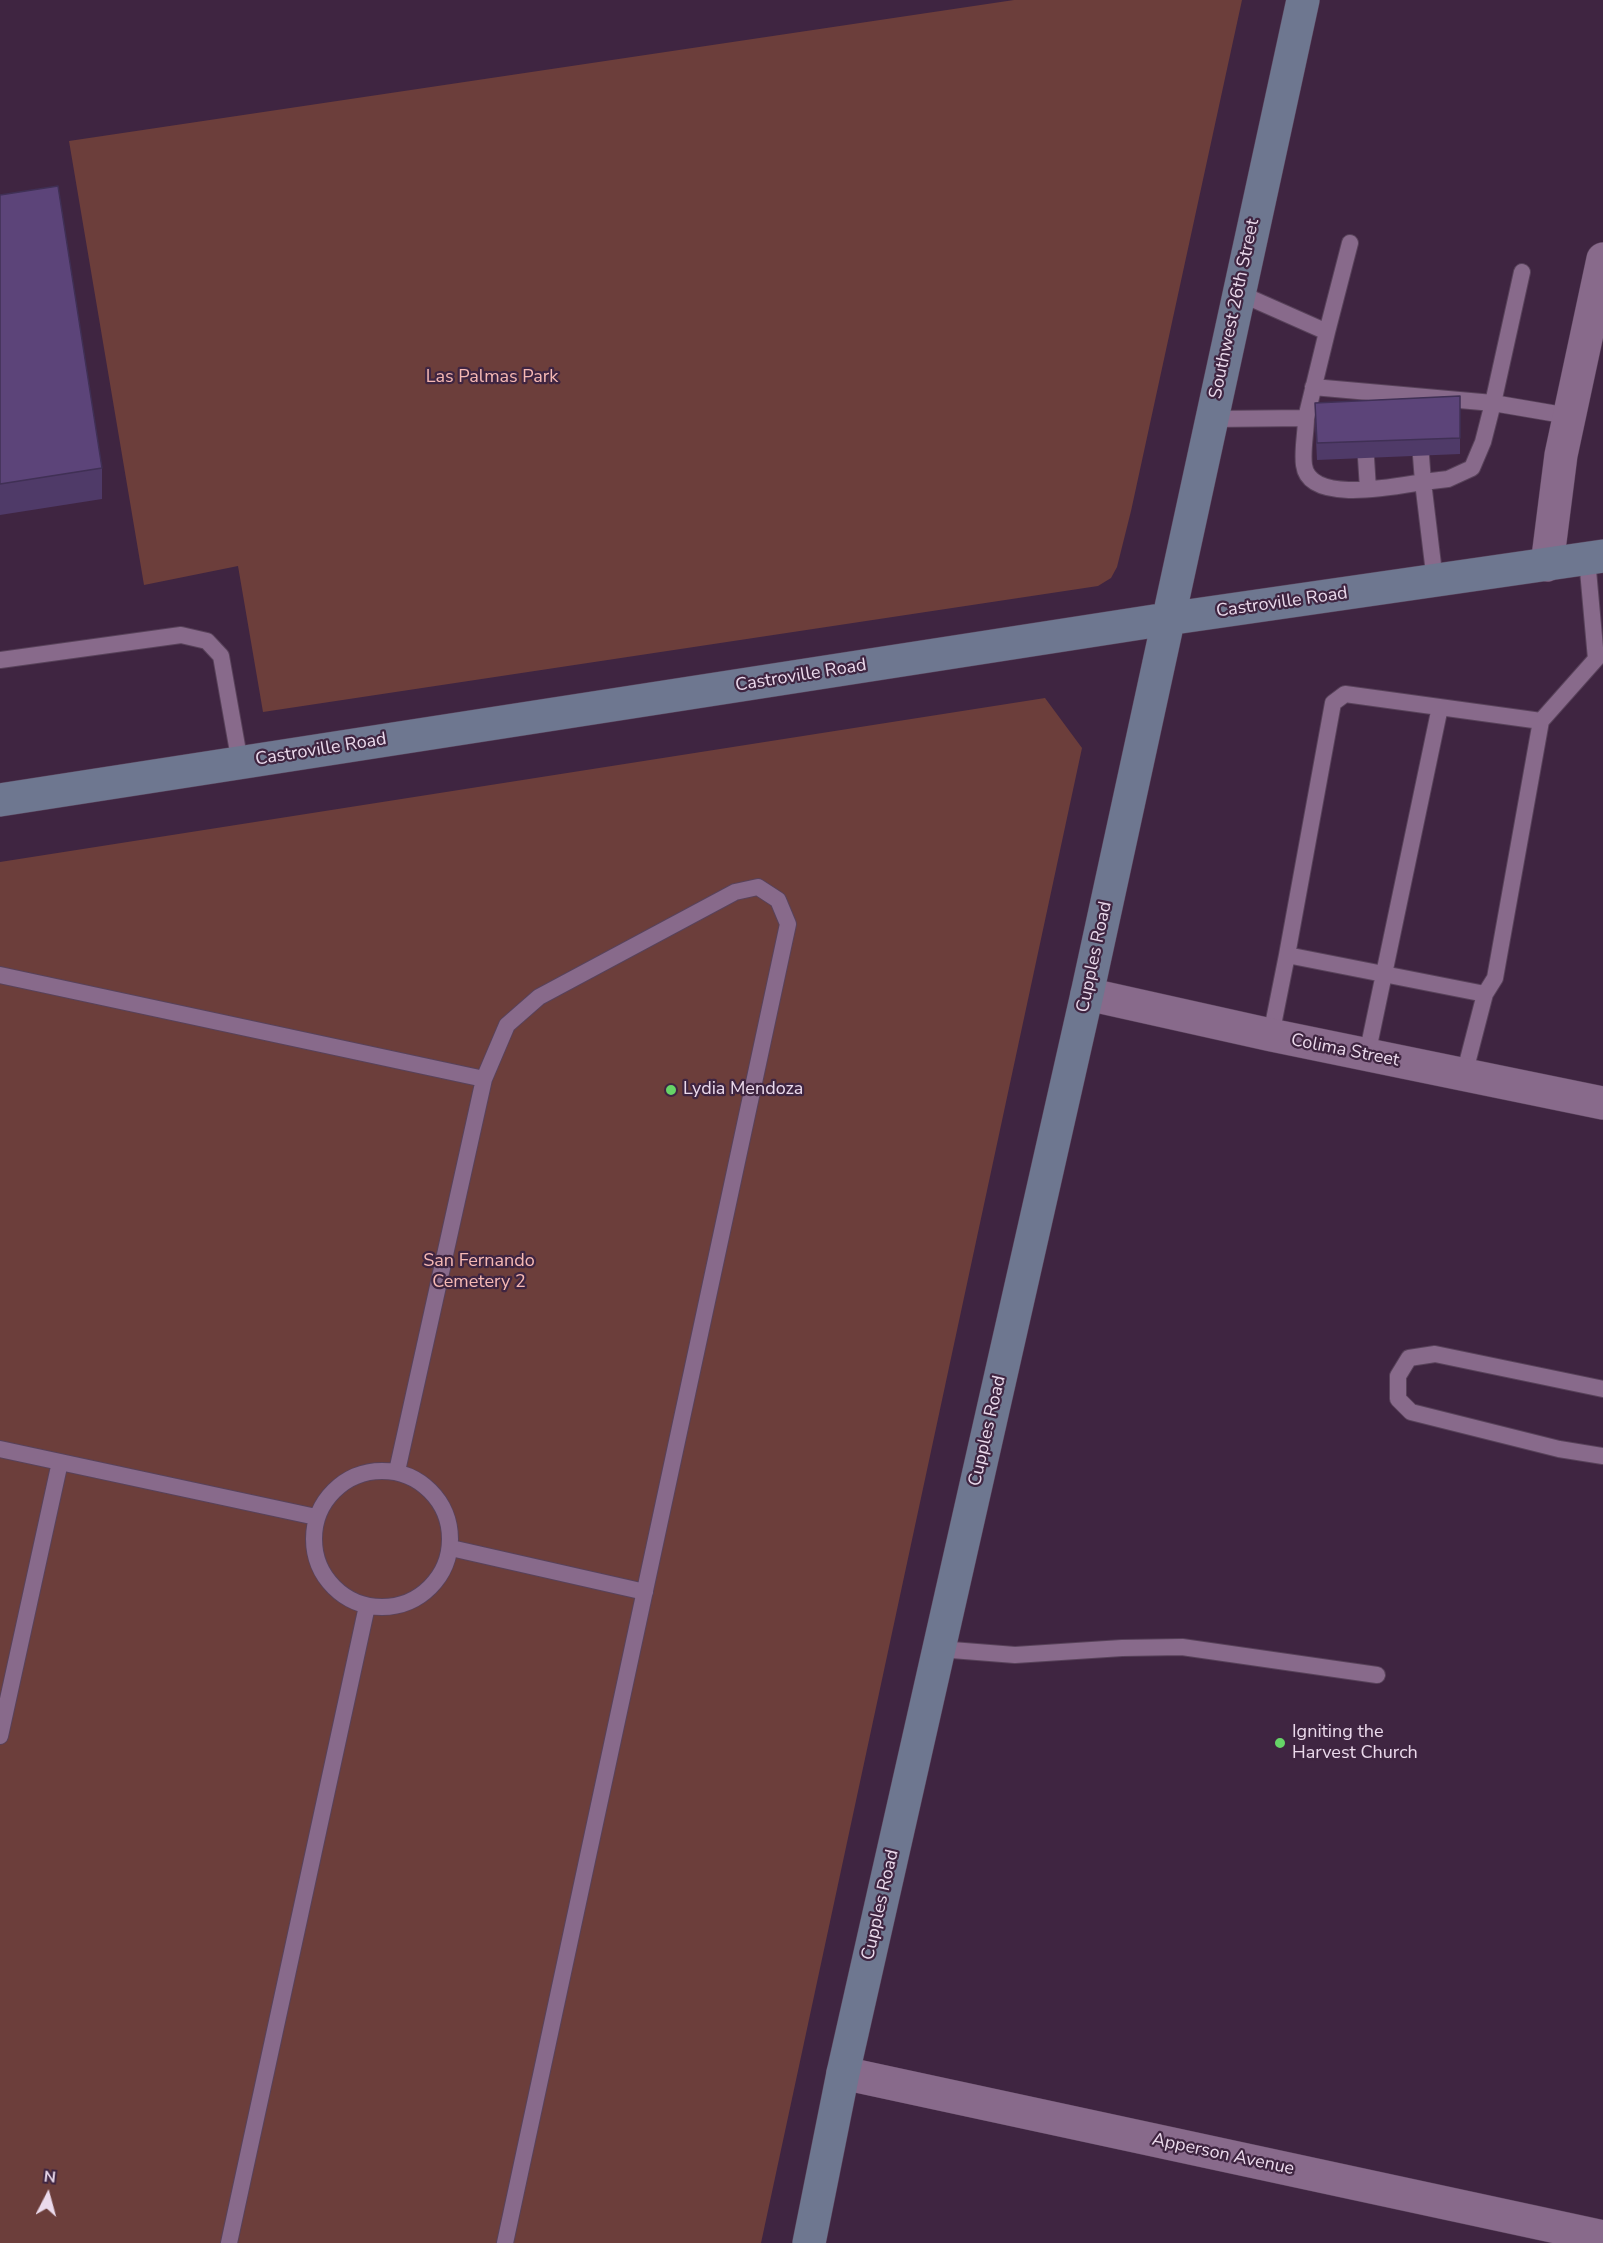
<!DOCTYPE html>
<style>
body{margin:0}
#map{position:relative;width:1603px;height:2243px;overflow:hidden;background:#3f2541;font-family:"Nunito Sans",sans-serif}
canvas{display:block}
.north{position:absolute;left:18px;top:2165px;width:60px;height:60px;-webkit-text-stroke:4px #3f2541;paint-order:stroke;rotate:6deg;font-size:16px;font-weight:700;line-height:24px;text-align:center;color:#ebdaec}
.north::after{content:'';display:block;margin:auto;width:21px;height:27px;background:#ebdaec;clip-path:polygon(50% 0,100% 100%,50% 72%,0 100%)}
</style>
<div id="map">
<canvas width="1603" height="2243"></canvas>
<div class="north">N</div>
</div>
<script>
const c = document.querySelector('canvas').getContext('2d');
c.lineJoin = 'round';
function paint(path, color) {
  c.fillStyle = color;
  c.fill(path, 'evenodd');
}
function stroke(path, color, width, dash) {
  c.strokeStyle = color;
  c.lineWidth = width;
  c.lineCap = dash ? 'butt' : 'round';
  c.setLineDash(dash || []);
  c.stroke(path);
}
function write(font, color, halo, rows, align = 'center') {
  c.font = font + ' "Nunito Sans",sans-serif';
  c.lineWidth = 4.5;
  c.setLineDash([]);
  c.textBaseline = 'middle';
  c.strokeStyle = halo;
  c.fillStyle = color;
  for (const [text, x, y, turn = 0] of rows) {
    c.save();
    c.translate(x, y);
    c.rotate((+turn || 0) * Math.PI / 180);
    c.textAlign = isNaN(turn) ? turn : align;
    if (halo) c.strokeText(text, 0, 0);
    c.fillText(text, 0, 0);
    c.restore();
  }
}
paint(new Path2D(`
 M 1014,0 L 1242,0 L 1131,511 L 1117,567 L 1111,578 L 1098,586 L 263,712 L 238,566 L 144,585 L 69,141 Z
 M 1045,698 L 1082,748 L 761,2243 L 0,2243 L 0,862 Z`), '#6c3e3b');
const lane = new Path2D(`
 M 1522,272 L 1493,403 L 1569,416
 M 1327,332 L 1350,243
 M 1313,387 L 1493,403 L 1483,442 L 1472,468 L 1448,479 L 1423,482 L 1421,456
 M 1306,418 C 1306,433 1302,450 1304,465 C 1309,505 1397,486 1423,482 L 1435,581
 M 1211,419 L 1306,418 L 1327,332 L 1239,293
 M 1366,458 L 1368,489
 M 0,660 L 181,635 L 207,641 L 221,656 L 240,763
 M 1287,955 L 1333,703 L 1345,694 L 1541,721
 M 0,975 L 484,1079
 M 1485,994 L 1495,978 L 1541,721 L 1596,659 L 1587,559
 M 1271,1035 L 1287,955 L 1485,994 L 1464,1075
 M 1367,1055 L 1440,707
 M 1603,1389 L 1435,1354 L 1409,1358 L 1398,1376 L 1398,1399 L 1411,1412 L 1559,1449 L 1603,1456
 M 0,1449 L 316,1517
 M314 1539a68 68 0 1 1 136 0a68 68 0 1 1-136 0Z
 M 397,1471 L 484,1079 L 507,1025 L 539,997 L 735,892 L 758,887 L 778,900 L 788,924 L 505,2243
 M 451,1548 L 645,1592
 M 939,1649 L 1015,1655 L 1122,1648 L 1182,1647 L 1377,1675
 M 0,1736 L 60,1462
 M 229,2243 L 367,1606`);
const street = new Path2D(`
 M 1547,565 L 1561,455 L 1603,259
 M 1087,994 L 1271,1035 L 1603,1103
 M 843,2073 L 1603,2237`);
const secondary = new Path2D(`
 M 0,800 L 1167,619 L 1603,556
 M 809,2243 L 843,2073 L 1087,994 L 1303,0`);
stroke(lane, '#58425a', 18);
stroke(street, '#58425a', 34);
stroke(secondary, '#58425a', 34);
stroke(lane, '#886a8b', 16);
stroke(street, '#886a8b', 33);
stroke(secondary, '#6e7790', 33);
paint(new Path2D(`
 M 0,195 L 102,468 L 102,499 L 0,515 Z
 M 1460,396 L 1460,454 L 1317,460 L 1315,419 L 1315,403 Z`), '#4f3a68');
const building = new Path2D(`
 M 58,186 L 102,468 L 0,484 L 0,195 Z
 M 1460,396 L 1460,438 L 1317,443 L 1315,403 Z`);
paint(building, '#5c4479');
stroke(building, '#403055', 1.5);
for (const [x, y, r, color] of [
 [671,1090,6,"#66d467"],
 [1280,1743,6,"#66d467"]
]) {
  const dot = new Path2D();
  dot.arc(x, y, r, 0, 2 * Math.PI);
  c.fillStyle = color;
  c.fill(dot);
  stroke(dot, '#3f2541', 2);
}
write('18px', '#ebdaec', '#3f2541', [
 ["Southwest 26th Street",1235,309,-78],
 ["Castroville Road",1282,603,-8],
 ["Castroville Road",801,676,-9],
 ["Castroville Road",321,750,-9],
 ["Cupples Road",1095,957,-78],
 ["Colima Street",1345,1051,11],
 ["Cupples Road",988,1431,-77],
 ["Cupples Road",881,1905,-77],
 ["Apperson Avenue",1223,2155,12]
]);
write('18px', '#f6b9b4', '#3f2541', [
 ["Las Palmas Park",492,378],
 ["San Fernando",479,1262],
 ["Cemetery 2",479,1283]
]);
write('18px', '#ebdaec', '#3f2541', [
 ["Lydia Mendoza",683,1090],
 ["Igniting the",1292,1733],
 ["Harvest Church",1292,1754]
], 'left');
</script>
